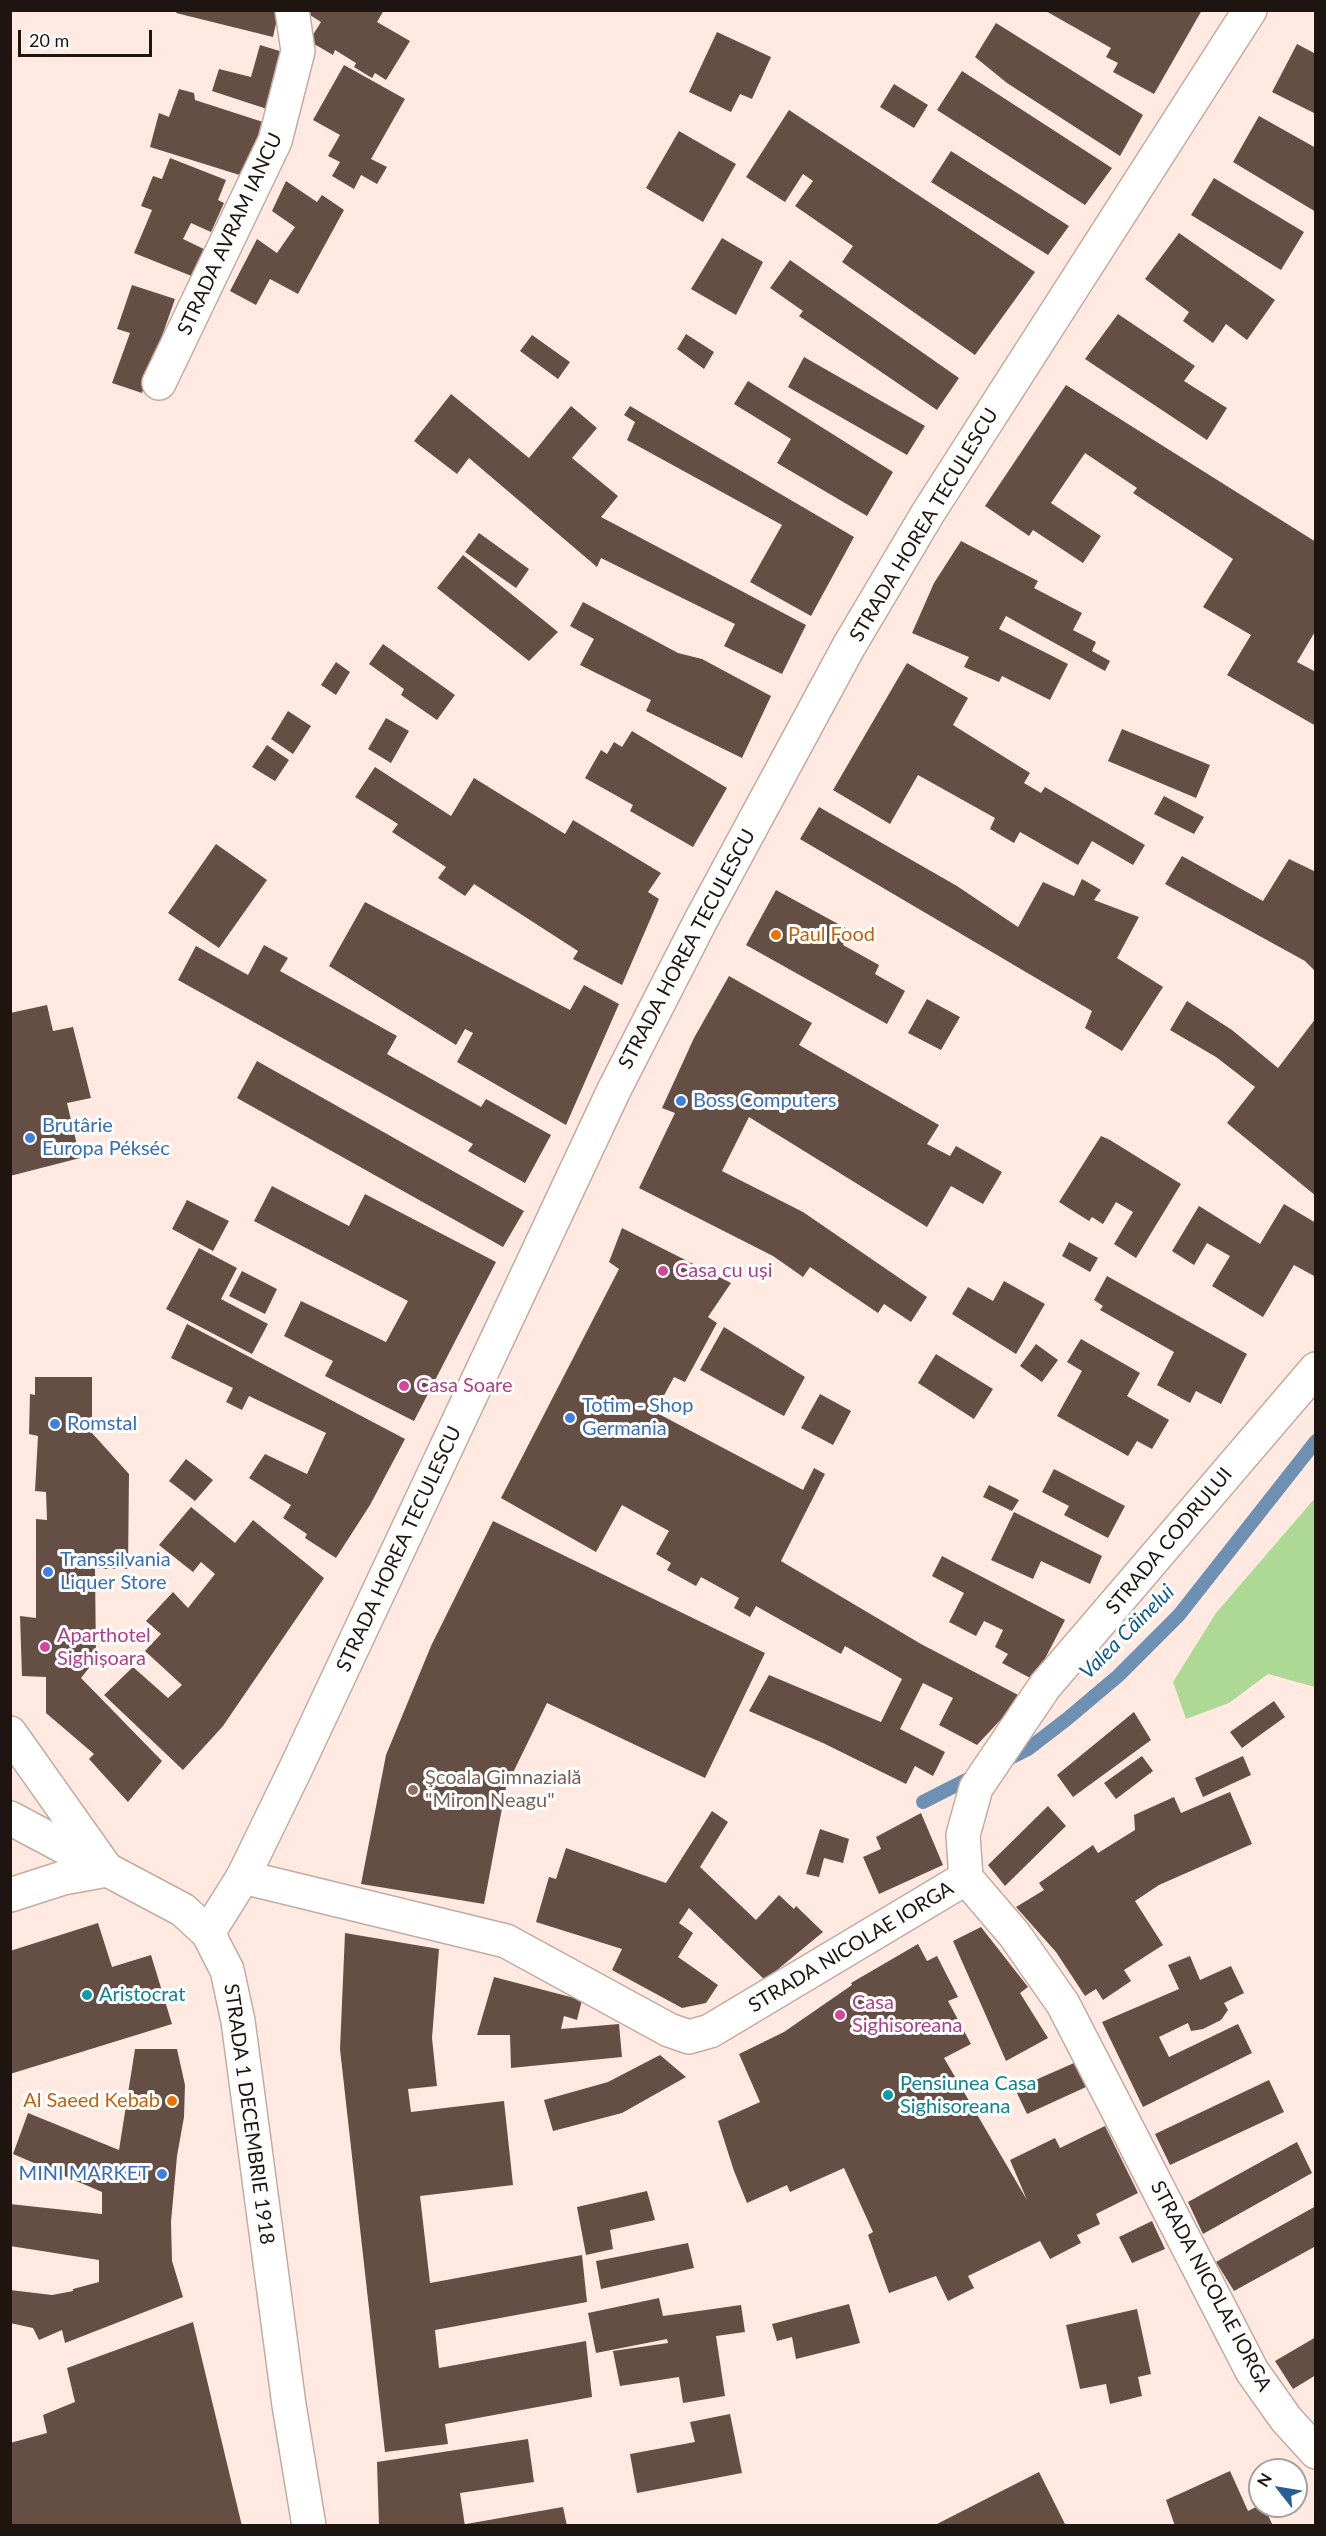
<!DOCTYPE html>
<meta charset="utf-8">
<style>
body{margin:0}
#map{position:relative;width:1326px;height:2536px;overflow:hidden;background:#ffe9e0;font-family:Lato,sans-serif}
canvas{display:block}
.frame{position:absolute;inset:0;border:12px solid #1e1511;pointer-events:none}
.north{position:absolute;left:1248px;top:2458px;width:60px;height:60px;box-sizing:border-box;background:#fff;border:2px solid #a5a1a0;border-radius:50%;rotate:301deg;font-size:16px;font-weight:700;line-height:24px;text-align:center;color:#1e1511}
.north::after{content:'';display:block;margin:auto;width:21px;height:27px;background:#255f96;clip-path:polygon(50% 0,100% 100%,50% 72%,0 100%)}
.scale{position:absolute;left:18px;top:30px;width:134px;height:27px;box-sizing:border-box;border:3px solid #1e1511;border-top:0;padding-left:8px;font-size:18px;line-height:21px;white-space:nowrap;color:#1e1511;-webkit-text-stroke:4px #fff;paint-order:stroke}
</style>
<div id="map">
<canvas width="1326" height="2536"></canvas>
<div class="frame"></div>
<div class="north">N</div>
<div class="scale">20 m</div>
</div>
<script>
const c = document.querySelector('canvas').getContext('2d');
c.lineJoin = 'round';
function paint(path, color) {
  c.fillStyle = color;
  c.fill(path, 'evenodd');
}
function stroke(path, color, width, dash) {
  c.strokeStyle = color;
  c.lineWidth = width;
  c.lineCap = dash ? 'butt' : 'round';
  c.setLineDash(dash || []);
  c.stroke(path);
}
function write(font, color, halo, rows, align = 'center') {
  c.font = font + ' Lato,sans-serif';
  c.lineWidth = 6;
  c.setLineDash([]);
  c.textBaseline = 'middle';
  c.strokeStyle = halo;
  c.fillStyle = color;
  for (const [text, x, y, turn = 0] of rows) {
    c.save();
    c.translate(x, y);
    c.rotate((+turn || 0) * Math.PI / 180);
    c.textAlign = isNaN(turn) ? turn : align;
    if (halo) c.strokeText(text, 0, 0);
    c.fillText(text, 0, 0);
    c.restore();
  }
}
paint(new Path2D(`
 M 1315,1498 L 1315,1687 L 1268,1674 L 1229,1703 L 1186,1719 L 1173,1682 L 1216,1613 Z`), '#aed994');
stroke(new Path2D(`
 M 1004,1761 L 1028,1749 L 1067,1719 L 1118,1676 L 1179,1615 L 1316,1441
 M 923,1802 L 976,1775`), '#6e91b3', 14);
paint(new Path2D(`
 M 177,10 L 279,10 L 273,37 L 176,13 Z
 M 302,10 L 384,10 L 377,22 L 410,41 L 386,80 L 375,73 L 372,78 L 354,67 L 356,63 L 335,50 L 333,55 L 309,41 L 321,22 Z
 M 1044,10 L 1202,10 L 1154,94 L 1113,72 L 1118,63 L 1106,57 L 1111,48 Z
 M 996,23 L 1143,115 L 1120,156 L 1007,83 L 975,57 Z
 M 717,32 L 771,57 L 752,99 L 740,94 L 731,112 L 689,92 Z
 M 1297,44 L 1316,54 L 1316,114 L 1272,92 Z
 M 260,45 L 286,53 L 270,110 L 212,91 L 219,69 L 251,77 Z
 M 344,65 L 405,99 L 371,159 L 387,167 L 377,184 L 361,175 L 354,189 L 332,176 L 340,162 L 328,156 L 340,135 L 313,120 Z
 M 962,71 L 1112,168 L 1085,205 L 937,110 Z
 M 894,84 L 928,105 L 914,128 L 880,107 Z
 M 179,89 L 194,93 L 195,100 L 266,123 L 246,177 L 150,147 L 159,113 L 169,117 Z
 M 789,110 L 1035,272 L 975,355 L 842,262 L 853,246 L 795,206 L 813,181 L 803,174 L 785,202 L 746,177 Z
 M 1259,116 L 1316,148 L 1316,212 L 1233,162 Z
 M 679,131 L 736,164 L 703,222 L 646,188 Z
 M 951,151 L 1069,226 L 1048,255 L 931,182 Z
 M 170,158 L 226,180 L 218,200 L 224,203 L 211,232 L 191,223 L 183,239 L 210,252 L 199,279 L 134,253 L 152,210 L 141,206 L 153,176 L 162,179 Z
 M 1214,178 L 1304,232 L 1281,270 L 1191,215 Z
 M 286,181 L 317,202 L 322,195 L 344,210 L 298,294 L 270,279 L 256,305 L 230,291 L 257,239 L 277,253 L 295,227 L 272,211 Z
 M 1179,233 L 1275,300 L 1247,340 L 1226,324 L 1213,343 L 1183,321 L 1189,312 L 1145,279 Z
 M 722,238 L 763,262 L 736,315 L 691,289 Z
 M 790,260 L 959,378 L 937,410 L 799,316 L 803,311 L 770,288 Z
 M 132,285 L 175,299 L 142,393 L 112,383 L 130,333 L 117,329 Z
 M 1118,314 L 1195,366 L 1184,381 L 1227,408 L 1207,440 L 1085,359 Z
 M 686,334 L 714,352 L 704,369 L 677,349 Z
 M 532,335 L 570,362 L 558,379 L 520,351 Z
 M 804,357 L 925,426 L 907,455 L 788,387 Z
 M 748,381 L 893,472 L 867,516 L 777,463 L 791,439 L 734,404 Z
 M 1066,385 L 1316,542 L 1316,630 L 1297,662 L 1316,672 L 1316,726 L 1227,675 L 1251,635 L 1203,607 L 1233,559 L 1133,493 L 1137,488 L 1085,453 L 1051,503 L 1101,536 L 1083,563 L 1033,530 L 1029,536 L 985,506 Z
 M 451,394 L 529,458 L 571,406 L 597,428 L 572,458 L 618,496 L 601,517 L 806,625 L 782,674 L 724,646 L 735,624 L 601,558 L 597,567 L 469,458 L 457,474 L 414,441 Z
 M 630,406 L 854,537 L 811,616 L 750,582 L 782,525 L 627,440 L 635,422 L 624,415 Z
 M 479,533 L 529,569 L 516,588 L 465,552 Z
 M 961,541 L 1038,581 L 1034,588 L 1082,613 L 1073,630 L 1096,642 L 1092,651 L 1110,661 L 1105,671 L 1006,616 L 999,629 L 1068,664 L 1050,700 L 1002,676 L 999,682 L 964,667 L 969,657 L 912,633 L 934,583 Z
 M 463,555 L 558,632 L 529,661 L 437,588 Z
 M 583,602 L 678,653 L 702,659 L 771,696 L 742,758 L 646,711 L 651,700 L 580,665 L 594,639 L 570,626 Z
 M 383,644 L 455,695 L 437,720 L 401,695 L 404,689 L 369,664 Z
 M 336,662 L 350,672 L 336,695 L 321,685 Z
 M 907,663 L 968,698 L 953,725 L 1030,773 L 1024,783 L 1041,793 L 1045,787 L 1145,845 L 1133,865 L 1092,841 L 1078,865 L 1020,832 L 1014,843 L 990,829 L 995,818 L 918,775 L 890,824 L 833,790 Z
 M 288,711 L 311,726 L 293,754 L 271,739 Z
 M 386,718 L 409,731 L 391,763 L 368,749 Z
 M 1122,729 L 1210,765 L 1196,798 L 1108,761 Z
 M 632,731 L 727,788 L 693,847 L 630,811 L 633,805 L 585,778 L 601,750 L 607,754 L 614,742 L 622,747 Z
 M 267,745 L 289,760 L 275,781 L 252,767 Z
 M 375,767 L 451,816 L 474,778 L 565,834 L 573,820 L 661,873 L 648,892 L 659,899 L 622,985 L 573,959 L 578,951 L 474,884 L 465,896 L 438,878 L 446,867 L 392,832 L 398,824 L 355,797 Z
 M 1164,796 L 1204,817 L 1194,834 L 1154,814 Z
 M 819,807 L 957,886 L 1018,927 L 1043,882 L 1074,896 L 1082,879 L 1101,890 L 1094,900 L 1139,917 L 1117,958 L 1163,987 L 1122,1051 L 1085,1028 L 1092,1011 L 800,839 Z
 M 216,844 L 267,880 L 219,948 L 168,913 Z
 M 1182,856 L 1263,901 L 1289,859 L 1316,872 L 1316,972 L 1305,961 L 1165,884 Z
 M 776,890 L 851,931 L 843,945 L 879,965 L 875,974 L 905,991 L 887,1024 L 746,945 Z
 M 365,902 L 570,1010 L 584,985 L 619,1004 L 566,1125 L 457,1062 L 473,1033 L 465,1029 L 456,1045 L 329,966 Z
 M 264,945 L 288,958 L 280,971 L 397,1036 L 387,1054 L 481,1107 L 486,1099 L 551,1135 L 525,1183 L 468,1151 L 473,1144 L 178,980 L 196,946 L 248,975 Z
 M 729,976 L 812,1023 L 799,1045 L 939,1125 L 927,1144 L 950,1156 L 956,1146 L 1002,1172 L 983,1204 L 951,1186 L 927,1227 L 749,1117 L 722,1171 L 803,1212 L 927,1297 L 911,1322 L 884,1304 L 878,1313 L 810,1267 L 803,1277 L 773,1256 L 639,1188 L 675,1113 L 662,1108 L 694,1038 Z
 M 927,999 L 960,1017 L 941,1050 L 908,1033 Z
 M 1187,1001 L 1232,1030 L 1278,1068 L 1316,1018 L 1316,1196 L 1227,1123 L 1255,1087 L 1216,1057 L 1170,1030 Z
 M 47,1005 L 53,1031 L 73,1027 L 91,1098 L 67,1103 L 80,1158 L 10,1176 L 10,1013 Z
 M 257,1061 L 524,1211 L 503,1247 L 237,1098 Z
 M 1101,1136 L 1110,1140 L 1181,1184 L 1136,1258 L 1114,1244 L 1133,1212 L 1116,1202 L 1103,1224 L 1092,1217 L 1089,1221 L 1059,1202 Z
 M 272,1186 L 349,1226 L 365,1194 L 496,1262 L 414,1421 L 325,1376 L 333,1361 L 284,1336 L 301,1301 L 386,1342 L 408,1301 L 254,1221 Z
 M 187,1200 L 229,1221 L 213,1251 L 172,1229 Z
 M 1284,1204 L 1316,1223 L 1316,1277 L 1294,1265 L 1263,1317 L 1212,1286 L 1230,1256 L 1207,1243 L 1194,1265 L 1172,1251 L 1199,1206 L 1260,1244 Z
 M 622,1228 L 731,1283 L 708,1317 L 717,1323 L 685,1382 L 674,1377 L 655,1412 L 803,1490 L 814,1468 L 825,1474 L 781,1561 L 921,1644 L 1022,1697 L 977,1745 L 939,1725 L 953,1698 L 923,1683 L 900,1729 L 945,1752 L 933,1776 L 915,1766 L 906,1784 L 823,1743 L 749,1711 L 769,1675 L 881,1722 L 902,1679 L 845,1646 L 841,1654 L 756,1606 L 750,1617 L 734,1608 L 739,1598 L 701,1577 L 696,1586 L 667,1570 L 671,1563 L 656,1554 L 669,1531 L 622,1505 L 596,1552 L 501,1498 L 619,1269 L 609,1262 Z
 M 1069,1242 L 1098,1258 L 1090,1272 L 1062,1256 Z
 M 199,1248 L 237,1268 L 221,1299 L 268,1324 L 252,1354 L 166,1309 Z
 M 242,1271 L 277,1289 L 265,1314 L 229,1296 Z
 M 1107,1276 L 1247,1354 L 1221,1404 L 1196,1391 L 1190,1403 L 1157,1385 L 1174,1352 L 1100,1310 L 1103,1306 L 1094,1300 Z
 M 1004,1281 L 1045,1304 L 1016,1354 L 952,1314 L 968,1287 L 993,1301 Z
 M 187,1324 L 405,1439 L 370,1505 L 336,1558 L 305,1538 L 307,1534 L 283,1518 L 291,1505 L 249,1478 L 265,1454 L 307,1474 L 326,1433 L 249,1396 L 242,1410 L 226,1402 L 233,1388 L 171,1358 Z
 M 724,1327 L 805,1377 L 784,1416 L 700,1370 Z
 M 1081,1339 L 1140,1373 L 1127,1396 L 1169,1420 L 1152,1449 L 1137,1441 L 1128,1456 L 1057,1416 L 1082,1371 L 1067,1362 Z
 M 1036,1344 L 1058,1360 L 1042,1382 L 1020,1366 Z
 M 936,1354 L 993,1389 L 974,1419 L 918,1383 Z
 M 35,1377 L 92,1377 L 92,1433 L 129,1474 L 128,1569 L 95,1569 L 96,1659 L 81,1678 L 162,1761 L 128,1802 L 89,1759 L 94,1754 L 46,1713 L 46,1677 L 22,1676 L 20,1616 L 36,1618 L 36,1519 L 47,1520 L 46,1492 L 35,1491 L 38,1436 L 29,1434 L 30,1394 L 35,1395 Z
 M 820,1394 L 851,1411 L 833,1445 L 801,1428 Z
 M 186,1459 L 213,1480 L 195,1501 L 169,1481 Z
 M 1054,1469 L 1125,1506 L 1108,1538 L 1064,1515 L 1069,1506 L 1042,1492 Z
 M 989,1485 L 1019,1500 L 1012,1511 L 983,1497 Z
 M 191,1507 L 235,1543 L 253,1520 L 324,1578 L 223,1726 L 183,1770 L 104,1695 L 133,1667 L 168,1698 L 182,1685 L 145,1651 L 161,1634 L 146,1621 L 173,1592 L 188,1608 L 215,1574 L 201,1562 L 193,1572 L 159,1545 Z
 M 1014,1512 L 1102,1556 L 1090,1584 L 1041,1561 L 1033,1579 L 991,1560 Z
 M 493,1521 L 765,1653 L 705,1778 L 547,1703 L 506,1787 L 484,1904 L 361,1884 L 386,1755 L 431,1646 Z
 M 942,1556 L 1065,1620 L 1034,1680 L 1002,1663 L 1008,1654 L 995,1647 L 1003,1630 L 984,1621 L 976,1636 L 949,1622 L 964,1593 L 932,1576 Z
 M 1274,1701 L 1285,1717 L 1242,1748 L 1230,1732 Z
 M 1134,1712 L 1151,1740 L 1073,1797 L 1057,1775 Z
 M 1142,1756 L 1153,1771 L 1116,1799 L 1104,1783 Z
 M 1243,1756 L 1251,1775 L 1203,1797 L 1195,1778 Z
 M 1230,1792 L 1252,1844 L 1159,1885 L 1135,1901 L 1163,1945 L 1124,1970 L 1131,1981 L 1103,2000 L 1096,1989 L 1085,1996 L 1056,1952 L 1016,1907 L 1044,1890 L 1039,1883 L 1093,1845 L 1098,1853 L 1135,1830 L 1134,1815 L 1174,1797 L 1181,1813 Z
 M 1048,1806 L 1066,1826 L 1005,1886 L 988,1865 Z
 M 712,1811 L 728,1822 L 700,1867 L 756,1920 L 779,1895 L 794,1909 L 796,1906 L 823,1932 L 765,1980 L 689,1908 L 679,1923 L 693,1933 L 678,1957 L 718,1985 L 706,2003 L 682,2008 L 612,1970 L 622,1949 L 536,1922 L 549,1877 L 556,1879 L 566,1848 L 666,1883 Z
 M 921,1813 L 943,1865 L 879,1894 L 863,1857 L 881,1849 L 876,1837 Z
 M 820,1829 L 849,1839 L 843,1863 L 824,1858 L 819,1877 L 806,1874 Z
 M 98,1923 L 112,1967 L 151,1955 L 172,2024 L 10,2074 L 10,1951 Z
 M 981,1927 L 1028,1987 L 1020,1993 L 1048,2038 L 1006,2061 L 953,1941 Z
 M 345,1933 L 439,1949 L 432,2038 L 437,2086 L 408,2089 L 411,2112 L 504,2101 L 513,2185 L 420,2196 L 430,2283 L 582,2255 L 587,2302 L 435,2330 L 439,2368 L 586,2341 L 592,2397 L 445,2424 L 448,2444 L 385,2452 L 340,2049 Z
 M 918,1944 L 927,1961 L 937,1956 L 958,1997 L 948,2001 L 971,2044 L 944,2058 L 1027,2200 L 1010,2160 L 1055,2138 L 1060,2148 L 1105,2126 L 1138,2193 L 1096,2214 L 1100,2224 L 1077,2235 L 1081,2243 L 1050,2259 L 1040,2241 L 968,2276 L 974,2288 L 948,2301 L 936,2276 L 889,2293 L 868,2235 L 873,2232 L 844,2168 L 790,2192 L 787,2185 L 747,2203 L 734,2171 L 718,2121 L 760,2102 L 739,2054 L 784,2032 L 852,1985 L 851,1983 Z
 M 1190,1956 L 1200,1980 L 1231,1966 L 1244,1993 L 1224,2003 L 1228,2010 L 1221,2020 L 1203,2029 L 1191,2031 L 1188,2023 L 1159,2037 L 1169,2057 L 1238,2024 L 1252,2053 L 1143,2107 L 1102,2022 L 1179,1989 L 1168,1965 Z
 M 494,1977 L 582,2000 L 577,2020 L 564,2016 L 561,2029 L 619,2024 L 622,2057 L 511,2068 L 510,2035 L 477,2035 Z
 M 135,2049 L 177,2049 L 185,2085 L 184,2117 L 177,2156 L 171,2222 L 172,2261 L 183,2297 L 65,2343 L 62,2330 L 39,2340 L 33,2328 L 10,2323 L 10,2290 L 52,2295 L 73,2291 L 73,2289 L 99,2282 L 99,2260 L 10,2246 L 10,2204 L 102,2214 L 102,2192 L 13,2154 L 28,2113 L 119,2150 Z
 M 660,2055 L 686,2077 L 622,2113 L 553,2131 L 544,2100 L 608,2082 Z
 M 1074,2063 L 1086,2087 L 1027,2114 L 1015,2089 Z
 M 1269,2080 L 1284,2112 L 1170,2165 L 1155,2134 Z
 M 1297,2142 L 1312,2173 L 1203,2234 L 1188,2202 Z
 M 647,2191 L 655,2220 L 610,2230 L 613,2249 L 586,2255 L 577,2207 Z
 M 1316,2206 L 1316,2246 L 1234,2291 L 1216,2262 Z
 M 1152,2221 L 1165,2249 L 1132,2263 L 1119,2237 Z
 M 688,2243 L 694,2268 L 601,2289 L 596,2261 Z
 M 659,2298 L 663,2316 L 741,2305 L 745,2332 L 716,2336 L 725,2396 L 683,2403 L 679,2377 L 620,2386 L 613,2351 L 668,2343 L 667,2339 L 596,2353 L 588,2313 Z
 M 849,2304 L 860,2343 L 796,2359 L 792,2337 L 777,2341 L 772,2324 Z
 M 1137,2309 L 1151,2374 L 1138,2377 L 1142,2396 L 1110,2404 L 1106,2384 L 1080,2389 L 1066,2325 Z
 M 193,2322 L 242,2526 L 10,2526 L 10,2443 L 47,2433 L 43,2415 L 75,2402 L 67,2368 Z
 M 1316,2337 L 1316,2375 L 1293,2389 L 1275,2361 Z
 M 730,2414 L 742,2473 L 637,2493 L 630,2454 L 695,2442 L 690,2422 Z
 M 528,2439 L 534,2482 L 460,2493 L 465,2526 L 379,2526 L 377,2462 Z
 M 1230,2471 L 1248,2511 L 1260,2505 L 1264,2506 L 1273,2526 L 1175,2526 L 1166,2500 Z
 M 1039,2472 L 1066,2526 L 933,2526 Z
 M 563,2507 L 567,2526 L 467,2526 L 466,2524 Z`), '#654f45');
const street = new Path2D(`
 M 159,383 L 275,141 L 298,51 L 292,10
 M 243,1877 L 506,1941 L 669,2030 L 689,2037 L 710,2031 L 966,1878
 M 966,1878 L 1014,1934 L 1063,2004 L 1252,2371 L 1286,2419 L 1316,2452
 M 966,1878 L 963,1835 L 976,1788 L 1045,1686 L 1316,1369`);
const secondary = new Path2D(`
 M 10,1818 L 183,1910 L 208,1933 L 227,1970 L 238,2021 L 289,2405 L 309,2526
 M 208,1933 L 243,1877 L 295,1770 L 614,1090 L 701,920 L 849,646 L 928,513 L 1250,10`);
const highway = new Path2D(`
 M 10,1733 L 107,1870 L 63,1878 L 10,1895`);
stroke(street, '#c4aba0', 36);
stroke(secondary, '#c4aba0', 36);
stroke(highway, '#c4aba0', 36);
stroke(street, '#fff', 33);
stroke(secondary, '#fff', 33);
stroke(highway, '#fff', 33);
for (const [x, y, r, color] of [
 [776,935,6,"#e8710a"],
 [681,1101,6,"#3f7fe0"],
 [30,1138,6,"#3f7fe0"],
 [663,1271,6,"#d1479c"],
 [404,1386,6,"#d1479c"],
 [570,1418,6,"#3f7fe0"],
 [55,1424,6,"#3f7fe0"],
 [48,1572,6,"#3f7fe0"],
 [45,1647,6,"#d1479c"],
 [413,1790,6,"#8d6e63"],
 [87,1995,6,"#0f9aa8"],
 [840,2015,6,"#d1479c"],
 [888,2095,6,"#0f9aa8"],
 [172,2101,6,"#e8710a"],
 [162,2174,6,"#3f7fe0"]
]) {
  const dot = new Path2D();
  dot.arc(x, y, r, 0, 2 * Math.PI);
  c.fillStyle = color;
  c.fill(dot);
  stroke(dot, '#fff', 2);
}
write('20px', '#1e1511', '#fff', [
 ["STRADA AVRAM IANCU",230,234,-65],
 ["STRADA HOREA TECULESCU",924,525,-59],
 ["STRADA HOREA TECULESCU",687,949,-62],
 ["STRADA CODRULUI",1169,1541,-50],
 ["STRADA HOREA TECULESCU",399,1549,-65],
 ["STRADA NICOLAE IORGA",851,1947,-31],
 ["STRADA 1 DECEMBRIE 1918",249,2114,82],
 ["STRADA NICOLAE IORGA",1211,2286,62]
]);
write('20px', '#c56008', '#fff', [
 ["Paul Food",788,935],
 ["Al Saeed Kebab",160,2101,"right"]
], 'left');
write('20px', '#366cbe', '#fff', [
 ["Boss Computers",693,1101],
 ["Brutârie",42,1126],
 ["Europa Pékséc",42,1149],
 ["Totim - Shop",582,1406],
 ["Germania",582,1429],
 ["Romstal",67,1424],
 ["Transsilvania",60,1560],
 ["Liquer Store",60,1583],
 ["MINI MARKET",150,2174,"right"]
], 'left');
write('20px', '#b23c85', '#fff', [
 ["Casa cu uși",675,1271],
 ["Casa Soare",416,1386],
 ["Aparthotel",57,1636],
 ["Sighișoara",57,1659],
 ["Casa",852,2003],
 ["Sighisoreana",852,2026]
], 'left');
write('20px', '#785e54', '#fff', [
 ["Şcoala Gimnazială",425,1778],
 ["\"Miron Neagu\"",425,1801]
], 'left');
write('20px', '#0d838f', '#fff', [
 ["Aristocrat",99,1995],
 ["Pensiunea Casa",900,2084],
 ["Sighisoreana",900,2107]
], 'left');
write('italic 21px', '#0b5a92', '#fff', [
 ["Valea Câinelui",1127,1632,-45]
]);
</script>
